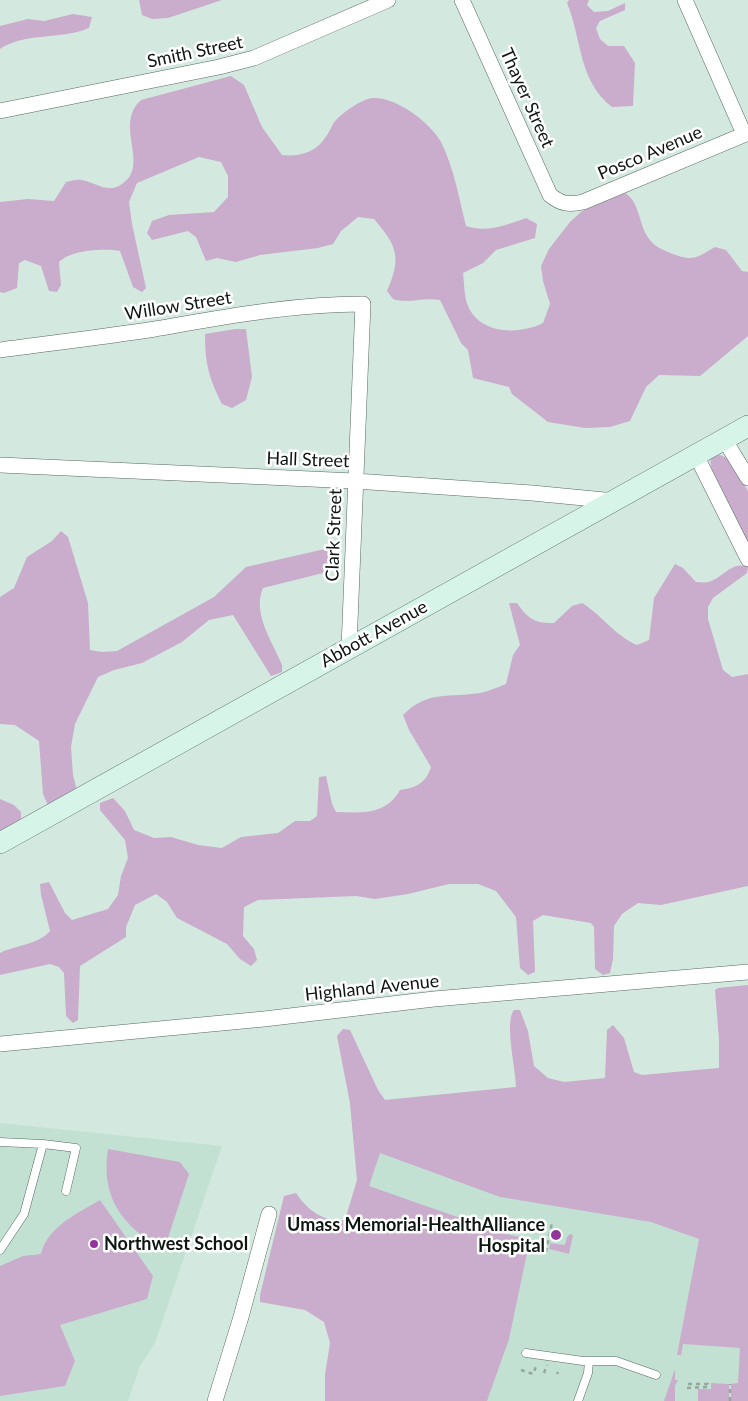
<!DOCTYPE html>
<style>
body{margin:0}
canvas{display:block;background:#d3e8de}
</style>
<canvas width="748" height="1401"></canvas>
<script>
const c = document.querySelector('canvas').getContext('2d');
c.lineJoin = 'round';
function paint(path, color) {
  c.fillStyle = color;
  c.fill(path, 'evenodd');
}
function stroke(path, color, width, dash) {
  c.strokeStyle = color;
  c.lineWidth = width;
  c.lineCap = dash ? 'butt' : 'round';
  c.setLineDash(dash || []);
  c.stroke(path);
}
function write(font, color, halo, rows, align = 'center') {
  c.font = font + ' Lato,sans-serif';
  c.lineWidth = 5;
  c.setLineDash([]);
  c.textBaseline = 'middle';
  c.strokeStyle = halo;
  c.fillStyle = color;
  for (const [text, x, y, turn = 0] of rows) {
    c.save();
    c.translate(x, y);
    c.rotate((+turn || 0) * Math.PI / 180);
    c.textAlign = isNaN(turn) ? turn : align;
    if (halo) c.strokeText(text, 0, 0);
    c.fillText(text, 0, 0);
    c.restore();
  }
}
paint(new Path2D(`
 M 719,1068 L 748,1401 L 443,1401 L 362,1230 L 350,1103 Z
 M 0,1123 L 222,1146 L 155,1343 L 140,1366 L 128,1401 L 0,1401 Z`), '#c3e1d3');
paint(new Path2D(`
 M 139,0 L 222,0 L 168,18 L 152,19 L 142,15 Z
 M 569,0 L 589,0 L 587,5 L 594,12 L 608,11 L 625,3 L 625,10 L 600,21 L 596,28 L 600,39 L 608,46 L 624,46 L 635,63 L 633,106 L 612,107 C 578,81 582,39 567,3 Z
 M 73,14 L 92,17 L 89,28 C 61,40 25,32 0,49 L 0,26 L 28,19 L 44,21 Z
 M 231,76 L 244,85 L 262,127 L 282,155 C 301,157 317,152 327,135 C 331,130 332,123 337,119 C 345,111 362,99 373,98 C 396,97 430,122 441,142 C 454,168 459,198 466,226 C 486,233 507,225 526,218 L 537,224 L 535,238 L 496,250 L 483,263 L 463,273 C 464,281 464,291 466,300 C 475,334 516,336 543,323 L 550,304 L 543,281 L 541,266 L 549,249 L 570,222 L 582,211 L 625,193 C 641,203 638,226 650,240 C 655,247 665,251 673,254 C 693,262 698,257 715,247 L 726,250 L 742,271 L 748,272 L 748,336 L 700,376 L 659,375 L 646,387 L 630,421 L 610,427 L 585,428 L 548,422 L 512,394 L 509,387 L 473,378 L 468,350 L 461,343 L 440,300 C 424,297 408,304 393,299 L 387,291 C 402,257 397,246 374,219 L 358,217 L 341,231 L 333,244 L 318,248 L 260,255 L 236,262 L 217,258 L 206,261 L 196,237 L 188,231 L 152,240 L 147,233 L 152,221 L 169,215 L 214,212 L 228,197 L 228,176 L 221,162 L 199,157 L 137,183 L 129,202 L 132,224 L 146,288 L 142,292 L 133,287 L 120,251 C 103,248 71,250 59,262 L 61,285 L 57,292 L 49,291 L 41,266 L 25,260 L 19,263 L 17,288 L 4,293 L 0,292 L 0,202 L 28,199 L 54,201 L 66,182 C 71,181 77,179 82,180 C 97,183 107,194 122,184 C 151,165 113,125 141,100 Z
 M 235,329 L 246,329 L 252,377 L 246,400 L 232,408 L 222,404 C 209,378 205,364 205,334 Z
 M 720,455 L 727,458 L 748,491 L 748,545 C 739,526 706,475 711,456 Z
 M 61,531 L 68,537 L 88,603 L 90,650 L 102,652 L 117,651 L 214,597 L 246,567 L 325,549 L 336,553 L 337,565 L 323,573 L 263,588 C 252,613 272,641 282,665 L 282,672 L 271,676 L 233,615 L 209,620 L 182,642 L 142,663 L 114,670 L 98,677 L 75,724 L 71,747 L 73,775 L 77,791 L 48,805 L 43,794 L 39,741 L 15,725 L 0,724 L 0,597 L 14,588 L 27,557 L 52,541 Z
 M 675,564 L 683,568 L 696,582 C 700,582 705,583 708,582 C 722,579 732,560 748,567 L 747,573 L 713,598 L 708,607 L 708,619 L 723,670 L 732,677 L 748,674 L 748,886 L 661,905 L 638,903 L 622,914 L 614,926 L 613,959 L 610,973 L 603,975 L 595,969 L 594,927 L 591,923 L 543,915 L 533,921 L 535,972 L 528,975 L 520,968 L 516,917 L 496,891 L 478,884 L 449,884 L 408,894 L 375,899 L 356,896 L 258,900 L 244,907 L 243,936 L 254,949 L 257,960 L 251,966 L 240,959 L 227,944 L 177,918 L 167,902 L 156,894 L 135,905 L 126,927 L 126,937 L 80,966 L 78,1020 L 73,1023 L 66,1016 L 64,973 L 59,967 L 50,964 L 0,975 L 0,953 C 15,945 38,945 50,931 L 41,895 L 40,884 L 49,882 L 65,913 L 72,920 L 108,909 L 118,895 L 121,876 L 128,858 L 125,840 L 100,810 L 100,803 L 113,798 L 125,811 L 134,830 L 154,838 L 171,837 L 198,845 L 222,848 L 241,837 L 278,833 L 295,821 L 310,821 L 317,816 L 319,777 L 326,776 L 332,804 L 336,812 C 362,813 386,815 400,790 C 416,788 426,783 431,767 L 409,730 L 403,715 C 428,690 449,698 480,693 C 489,691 498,687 506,684 L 513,655 L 520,645 L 509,603 L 517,603 C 527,618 535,624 554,623 L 572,606 L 582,603 C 602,615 615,636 637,645 L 649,640 L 654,598 Z
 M 0,799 L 14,805 L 21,812 L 21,819 L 0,832 Z
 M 748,985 L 748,1401 L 731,1401 L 731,1384 L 738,1383 L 740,1348 L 683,1344 L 681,1355 L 677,1355 L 699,1239 L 651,1222 L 500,1197 L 380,1153 L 369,1186 L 506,1234 L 530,1239 L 509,1339 L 487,1401 L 325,1401 L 325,1375 L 330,1343 L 324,1322 L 305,1310 L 260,1302 L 260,1295 L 284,1196 L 296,1193 C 307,1210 325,1223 345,1220 L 357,1180 L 350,1103 L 337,1036 L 343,1029 L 350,1030 L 378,1090 L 385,1100 L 516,1087 C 516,1070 504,1022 514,1010 L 520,1010 L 528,1031 L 534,1066 L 548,1078 L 564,1082 L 605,1078 L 607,1030 L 613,1025 L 624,1038 L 634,1072 L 642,1075 L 719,1068 L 719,1039 L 715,990 L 718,988 Z
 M 108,1149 L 180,1162 L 189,1174 L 164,1250 C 123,1227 100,1198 108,1149 Z
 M 100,1200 L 153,1276 L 147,1299 L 60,1325 L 75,1361 L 65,1386 L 0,1396 L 0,1266 L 23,1256 L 41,1254 C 47,1227 78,1213 100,1200 Z
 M 570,1234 L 573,1235 L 569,1254 L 549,1249 L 550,1243 L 565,1245 L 567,1237 Z
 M 675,1369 L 675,1380 L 678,1380 L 675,1386 L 675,1401 L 664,1401 Z
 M 711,1383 L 729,1384 L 729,1401 L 698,1401 L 698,1389 L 711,1389 Z`), '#caadcc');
const lane = new Path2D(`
 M 0,1142 L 43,1144
 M 0,1250 L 24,1214 L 43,1144 L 76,1148 L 66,1191
 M 526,1353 L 583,1361 L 616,1361 L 656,1375
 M 578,1401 L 588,1373 L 589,1361`);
const street = new Path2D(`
 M 462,0 L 550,195 C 561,204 569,205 583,202 L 748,133
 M 685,0 L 744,134
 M 0,111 L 219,67 L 254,58 L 388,0
 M 0,350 C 52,343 103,337 155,329 C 224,317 292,304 363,304 L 349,647
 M 724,439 L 748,478
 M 696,455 L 748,559
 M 0,465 L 355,481 L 532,493 L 615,501
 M 0,1044 L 264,1019 L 434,999 L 748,972
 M 215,1401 L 241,1317 L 269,1214`);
const secondary = new Path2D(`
 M 0,843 L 748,426`);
stroke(lane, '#576961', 9);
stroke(street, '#576961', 16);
stroke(secondary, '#576961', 22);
stroke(new Path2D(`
 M 546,1252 L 552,1223
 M 521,1370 L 533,1374 L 537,1364
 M 544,1373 L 547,1365
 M 557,1374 L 558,1372
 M 687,1388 L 708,1387 L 708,1384 L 688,1384
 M 730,1401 L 730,1384`), '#96a79f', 2.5, [4, 4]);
stroke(lane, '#fff', 8);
stroke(street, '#fff', 15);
stroke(secondary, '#d7f4e9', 21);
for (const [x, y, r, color] of [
 [556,1235,6,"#92349c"],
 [94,1244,5,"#92349c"]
]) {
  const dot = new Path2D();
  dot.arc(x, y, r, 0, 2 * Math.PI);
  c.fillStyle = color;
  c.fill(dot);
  stroke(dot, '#fff', 2);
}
write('18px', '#0e1612', '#fff', [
 ["Smith Street",195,52,-12],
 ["Thayer Street",527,98,66],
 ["Posco Avenue",650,153,-23],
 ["Willow Street",178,306,-9],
 ["Hall Street",308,460,2],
 ["Clark Street",334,535,-88],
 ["Abbott Avenue",374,634,-29],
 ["Highland Avenue",372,988,-6]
]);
write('bold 18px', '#0e1612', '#fff', [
 ["Umass Memorial-HealthAlliance",545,1225],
 ["Hospital",545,1246],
 ["Northwest School",104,1244,"left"]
], 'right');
</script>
